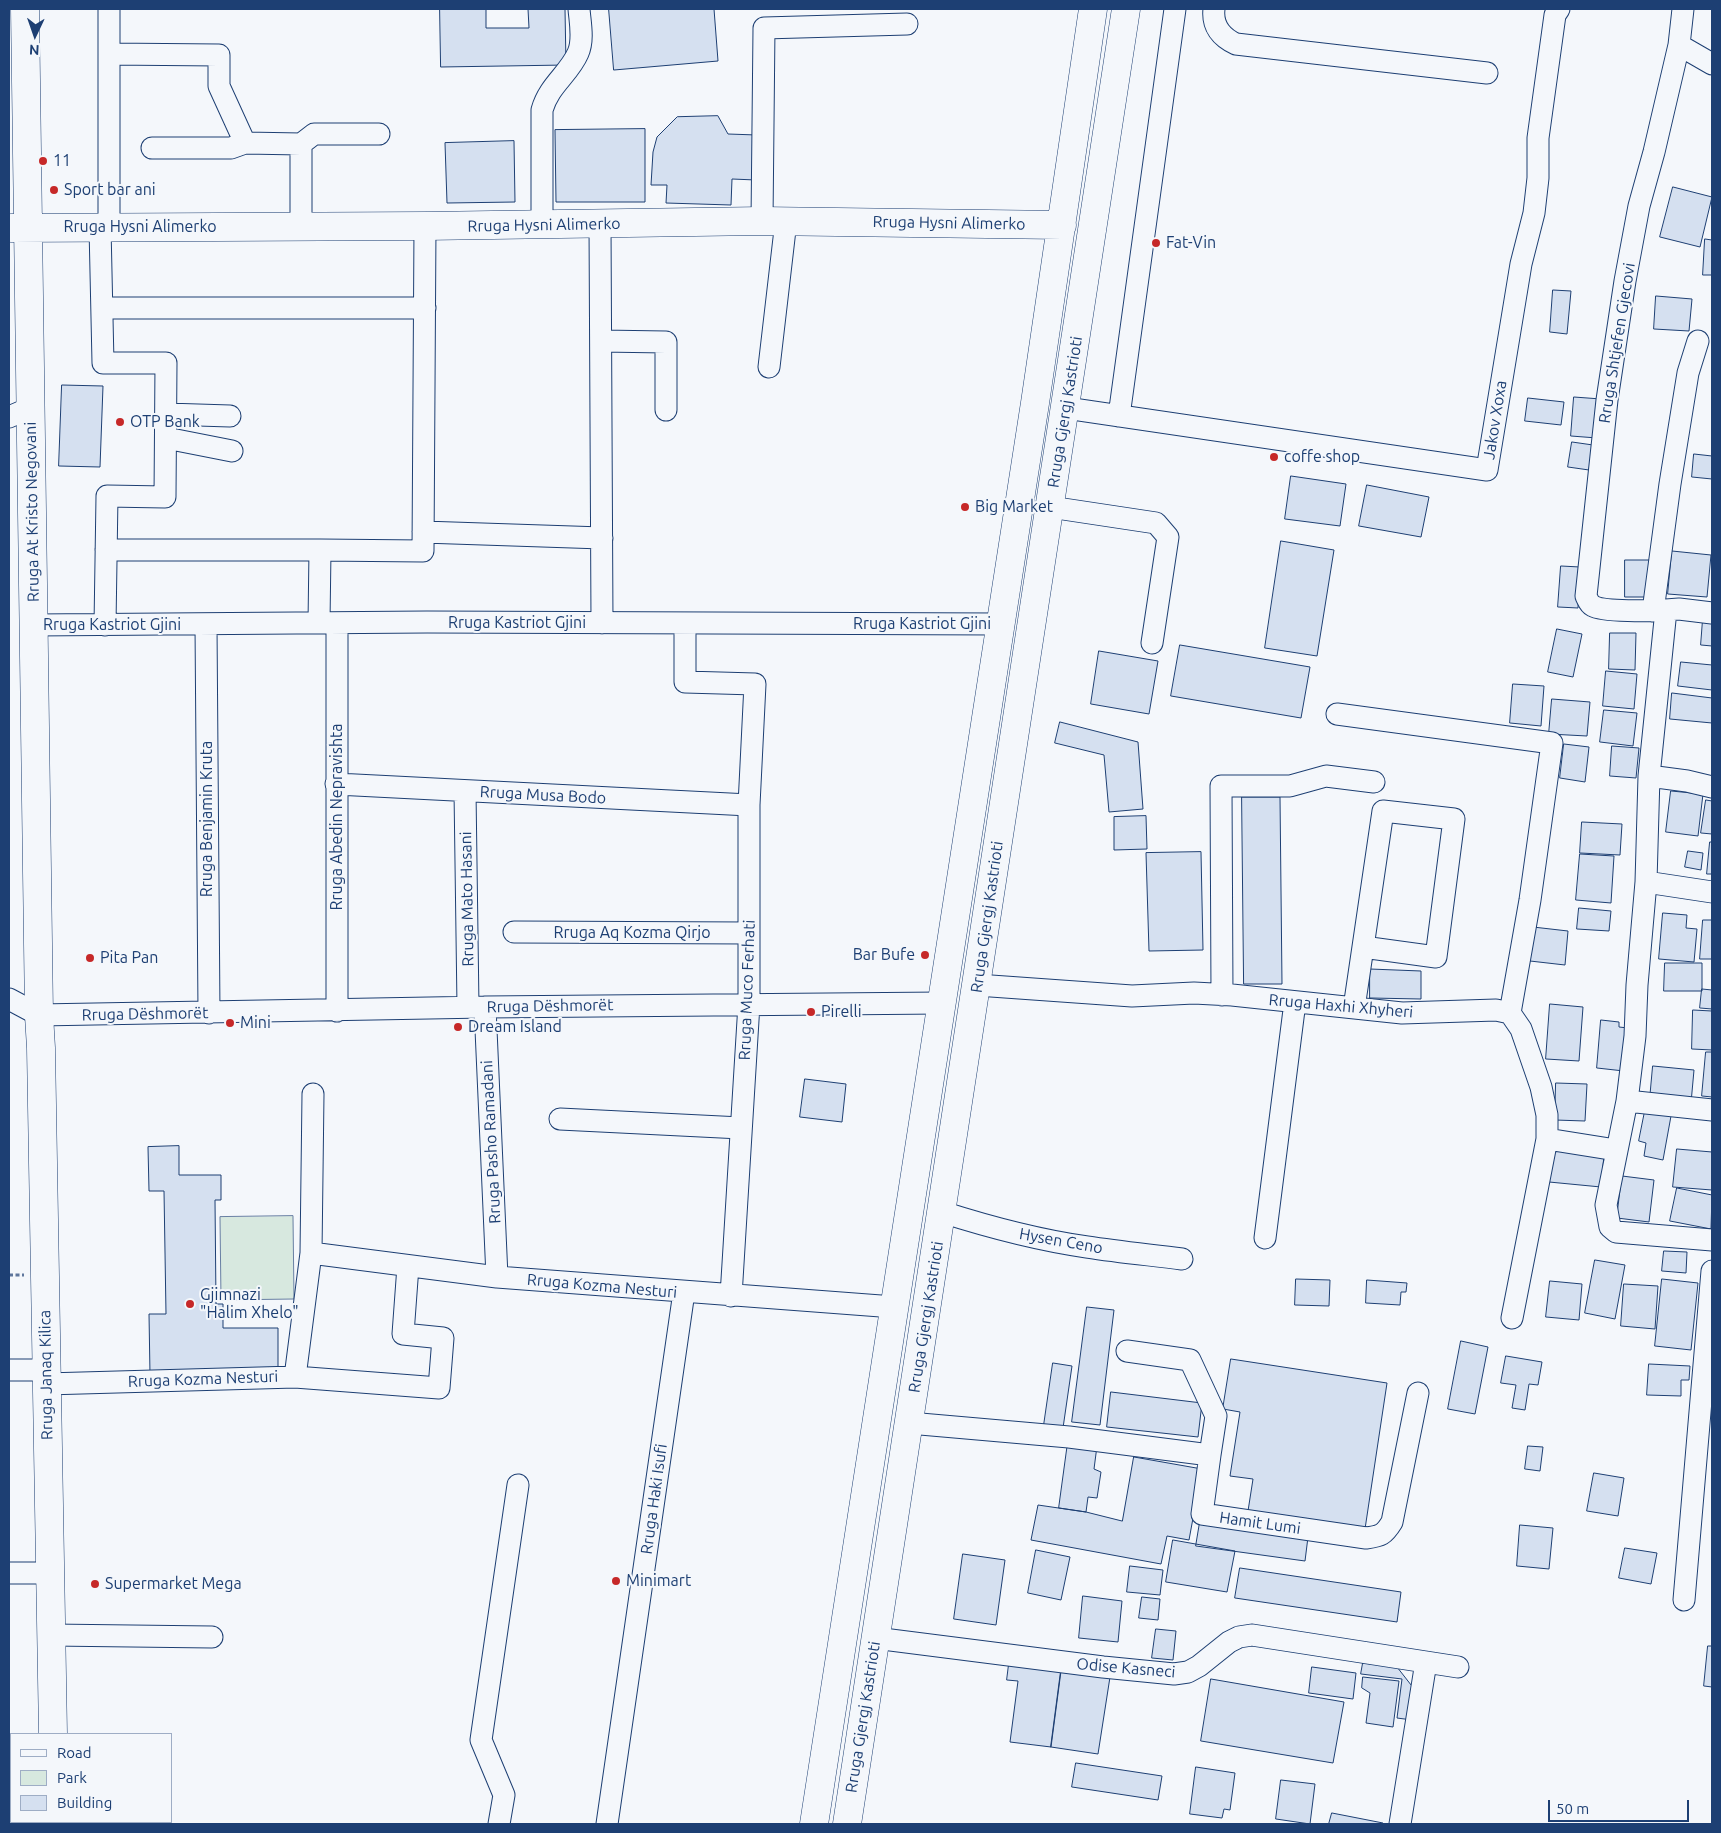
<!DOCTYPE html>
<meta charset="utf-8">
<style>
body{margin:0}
#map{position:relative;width:1721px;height:1833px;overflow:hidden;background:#f4f7fb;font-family:Ubuntu,sans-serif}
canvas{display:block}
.frame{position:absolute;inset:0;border:10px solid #1d3f73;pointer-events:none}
.legend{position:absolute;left:10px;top:1733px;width:162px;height:90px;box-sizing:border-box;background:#f4f7fb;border:1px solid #9eadc5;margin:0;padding:6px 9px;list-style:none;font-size:15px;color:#1d3f73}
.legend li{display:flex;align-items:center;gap:10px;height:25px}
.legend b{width:25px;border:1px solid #9eadc5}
.north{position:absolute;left:10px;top:10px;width:50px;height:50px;-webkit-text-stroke:4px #f4f7fb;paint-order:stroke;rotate:183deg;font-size:14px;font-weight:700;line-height:20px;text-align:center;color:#1d3f73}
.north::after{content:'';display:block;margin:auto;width:18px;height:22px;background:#1d3f73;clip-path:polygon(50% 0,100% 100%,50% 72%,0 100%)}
.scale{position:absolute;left:1548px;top:1800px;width:141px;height:22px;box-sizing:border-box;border:2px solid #1d3f73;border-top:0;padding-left:6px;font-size:15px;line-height:18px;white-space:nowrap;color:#1d3f73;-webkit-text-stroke:4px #f4f7fb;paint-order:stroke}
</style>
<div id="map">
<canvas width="1721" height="1833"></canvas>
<div class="frame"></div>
<ul class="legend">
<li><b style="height:6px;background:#f4f7fb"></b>Road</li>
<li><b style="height:14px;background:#d7e8df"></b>Park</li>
<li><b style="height:14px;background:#d5e0f0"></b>Building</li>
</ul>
<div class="north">N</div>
<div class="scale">50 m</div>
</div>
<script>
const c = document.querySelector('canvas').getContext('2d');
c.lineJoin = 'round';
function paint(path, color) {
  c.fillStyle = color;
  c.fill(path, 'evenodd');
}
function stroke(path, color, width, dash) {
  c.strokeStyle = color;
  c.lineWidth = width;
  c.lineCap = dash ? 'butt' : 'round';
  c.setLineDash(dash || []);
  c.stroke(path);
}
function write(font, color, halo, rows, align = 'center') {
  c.font = font + ' Ubuntu,sans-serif';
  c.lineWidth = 4;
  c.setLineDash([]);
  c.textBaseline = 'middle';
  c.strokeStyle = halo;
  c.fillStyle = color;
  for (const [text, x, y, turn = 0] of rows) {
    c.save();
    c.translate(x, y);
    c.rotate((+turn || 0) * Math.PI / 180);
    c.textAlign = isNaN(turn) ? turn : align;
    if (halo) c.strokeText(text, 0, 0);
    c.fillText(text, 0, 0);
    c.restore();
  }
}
const green = new Path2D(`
 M 293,1216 L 294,1299 L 221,1300 L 220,1217 Z`);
paint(green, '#d7e8df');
stroke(green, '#687fa3', 1);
const building = new Path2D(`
 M 440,9 L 486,9 L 486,28 L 529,28 L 528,9 L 565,9 L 566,65 L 441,67 Z
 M 609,9 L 714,9 L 718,61 L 614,70 Z
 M 718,116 L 728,134 L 757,135 L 756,180 L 732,179 L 731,205 L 666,203 L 667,185 L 651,185 L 653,152 L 657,137 L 677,117 Z
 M 645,129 L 645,202 L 556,202 L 555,130 Z
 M 514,141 L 515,202 L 447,203 L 445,143 Z
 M 1673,187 L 1712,197 L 1700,247 L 1660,237 Z
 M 1705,239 L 1712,240 L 1712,275 L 1703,275 Z
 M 1553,290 L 1571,291 L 1567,334 L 1550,332 Z
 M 1656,296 L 1692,299 L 1689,331 L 1654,329 Z
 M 62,385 L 103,386 L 100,467 L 59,466 Z
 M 1574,397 L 1601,399 L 1597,438 L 1571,436 Z
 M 1528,398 L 1564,402 L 1561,425 L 1525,421 Z
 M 1572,442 L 1593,445 L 1589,470 L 1568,467 Z
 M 1694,454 L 1712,456 L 1712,479 L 1692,477 Z
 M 1291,476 L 1346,484 L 1340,526 L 1285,519 Z
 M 1367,485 L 1429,497 L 1421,537 L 1359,526 Z
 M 1281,541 L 1334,550 L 1317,656 L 1265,648 Z
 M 1672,551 L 1711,555 L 1707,597 L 1668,594 Z
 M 1625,560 L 1651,560 L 1650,597 L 1625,597 Z
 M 1561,566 L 1580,567 L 1578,608 L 1558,607 Z
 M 1703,619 L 1712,619 L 1712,646 L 1701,645 Z
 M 1557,629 L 1582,634 L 1573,677 L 1548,672 Z
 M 1610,633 L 1636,633 L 1635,670 L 1609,669 Z
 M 1180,645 L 1310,667 L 1301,718 L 1171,696 Z
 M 1099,651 L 1158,661 L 1149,714 L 1091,704 Z
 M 1681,662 L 1712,665 L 1712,690 L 1678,686 Z
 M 1606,671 L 1637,674 L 1634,709 L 1603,706 Z
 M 1513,684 L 1544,686 L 1541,726 L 1510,723 Z
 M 1672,693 L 1712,698 L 1712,723 L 1670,719 Z
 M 1552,699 L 1590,702 L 1587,736 L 1549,734 Z
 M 1604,710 L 1637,713 L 1633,746 L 1600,742 Z
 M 1060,722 L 1138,742 L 1143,809 L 1109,812 L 1104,755 L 1055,743 Z
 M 1564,744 L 1589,747 L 1585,782 L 1560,778 Z
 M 1612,746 L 1639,748 L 1636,778 L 1610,776 Z
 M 1671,791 L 1703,794 L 1698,836 L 1666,832 Z
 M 1242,797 L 1280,797 L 1282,984 L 1244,984 Z
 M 1706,800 L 1712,801 L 1712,834 L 1701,833 Z
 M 1146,816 L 1147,849 L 1114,850 L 1114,817 Z
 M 1582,822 L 1622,824 L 1620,855 L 1580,853 Z
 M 1710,842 L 1712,842 L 1712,874 L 1707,874 Z
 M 1688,851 L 1703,853 L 1701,870 L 1685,867 Z
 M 1201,852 L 1203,950 L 1149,951 L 1146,853 Z
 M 1580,854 L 1614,856 L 1611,903 L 1576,900 Z
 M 1579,908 L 1611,911 L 1609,931 L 1577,929 Z
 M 1663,913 L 1687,915 L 1686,928 L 1697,929 L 1694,962 L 1659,959 Z
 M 1703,920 L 1712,920 L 1712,959 L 1700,959 Z
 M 1533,927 L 1568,931 L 1565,965 L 1530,961 Z
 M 1665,963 L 1702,963 L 1702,991 L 1664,991 Z
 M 1370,969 L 1421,971 L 1421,999 L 1370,998 Z
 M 1702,989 L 1712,990 L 1712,1009 L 1700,1008 Z
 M 1550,1004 L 1583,1007 L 1579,1061 L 1546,1059 Z
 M 1693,1010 L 1712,1011 L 1712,1050 L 1692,1049 Z
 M 1601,1020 L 1619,1022 L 1619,1027 L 1628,1028 L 1624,1071 L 1597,1068 Z
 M 1706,1052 L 1712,1052 L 1712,1097 L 1702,1096 Z
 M 1653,1066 L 1694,1070 L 1691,1103 L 1650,1099 Z
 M 805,1079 L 846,1084 L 842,1122 L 800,1117 Z
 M 1556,1083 L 1587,1084 L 1585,1121 L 1555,1120 Z
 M 1645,1111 L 1671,1116 L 1663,1160 L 1644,1156 L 1646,1143 L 1639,1141 Z
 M 179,1146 L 179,1175 L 221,1175 L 221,1200 L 215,1200 L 216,1304 L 223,1304 L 223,1328 L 278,1328 L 278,1371 L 150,1375 L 149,1314 L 166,1314 L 164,1191 L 149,1191 L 148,1147 Z
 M 1677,1149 L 1712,1152 L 1712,1190 L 1673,1187 Z
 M 1551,1150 L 1604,1155 L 1601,1187 L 1549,1182 Z
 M 1622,1176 L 1654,1180 L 1649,1222 L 1617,1218 Z
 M 1677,1188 L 1712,1195 L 1711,1229 L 1670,1221 Z
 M 1664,1251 L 1687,1252 L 1686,1273 L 1662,1271 Z
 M 1595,1260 L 1625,1265 L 1615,1319 L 1585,1313 Z
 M 1296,1279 L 1330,1280 L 1329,1306 L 1295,1305 Z
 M 1662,1279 L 1698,1283 L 1691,1350 L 1655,1346 Z
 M 1367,1280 L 1407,1283 L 1406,1292 L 1401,1292 L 1400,1305 L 1366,1303 Z
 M 1550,1281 L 1582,1284 L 1579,1320 L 1546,1317 Z
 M 1624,1284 L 1658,1286 L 1655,1329 L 1621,1326 Z
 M 1087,1307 L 1114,1310 L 1100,1425 L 1072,1422 Z
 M 1461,1341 L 1488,1347 L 1475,1414 L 1448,1409 Z
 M 1506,1356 L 1542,1362 L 1538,1385 L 1529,1384 L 1525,1410 L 1512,1408 L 1516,1385 L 1501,1383 Z
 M 1231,1359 L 1387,1383 L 1365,1529 L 1248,1511 L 1253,1479 L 1230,1476 L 1240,1412 L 1223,1409 Z
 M 1053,1363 L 1072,1366 L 1063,1428 L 1044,1425 Z
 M 1649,1364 L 1690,1366 L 1689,1380 L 1681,1380 L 1681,1396 L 1647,1395 Z
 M 1111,1392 L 1202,1403 L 1198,1437 L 1107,1427 Z
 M 1068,1442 L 1097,1446 L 1094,1469 L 1101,1472 L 1097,1498 L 1088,1497 L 1086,1512 L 1059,1508 Z
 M 1528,1446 L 1543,1447 L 1540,1471 L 1525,1469 Z
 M 1134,1457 L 1202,1469 L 1189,1540 L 1167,1536 L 1161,1564 L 1031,1540 L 1038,1505 L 1086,1512 L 1122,1521 Z
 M 1594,1473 L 1624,1478 L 1618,1516 L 1587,1511 Z
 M 1200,1522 L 1308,1537 L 1305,1561 L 1196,1546 Z
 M 1520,1525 L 1553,1528 L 1549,1569 L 1517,1566 Z
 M 1173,1540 L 1235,1551 L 1227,1592 L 1166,1582 Z
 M 1625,1548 L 1657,1553 L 1651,1584 L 1619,1578 Z
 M 1036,1550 L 1070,1557 L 1061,1600 L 1028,1593 Z
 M 963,1554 L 1005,1560 L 996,1625 L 954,1619 Z
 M 1130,1566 L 1163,1570 L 1160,1595 L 1127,1592 Z
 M 1240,1568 L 1401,1592 L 1397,1622 L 1235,1598 Z
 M 1083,1596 L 1122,1601 L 1118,1642 L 1079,1638 Z
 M 1142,1597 L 1160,1599 L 1158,1620 L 1139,1618 Z
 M 1156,1629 L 1176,1631 L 1173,1660 L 1152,1658 Z
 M 1708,1646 L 1712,1646 L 1712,1687 L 1704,1686 Z
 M 1363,1663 L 1397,1667 L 1415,1690 L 1412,1720 L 1397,1718 L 1402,1679 L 1361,1674 Z
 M 1009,1664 L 1061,1671 L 1051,1747 L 1010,1742 L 1018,1681 L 1007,1680 Z
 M 1312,1667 L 1356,1673 L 1353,1699 L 1309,1693 Z
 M 1061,1671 L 1110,1677 L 1098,1754 L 1051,1747 Z
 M 1363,1677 L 1399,1681 L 1393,1727 L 1366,1723 L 1370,1693 L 1362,1688 Z
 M 1211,1679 L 1344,1702 L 1333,1763 L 1201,1741 Z
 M 1076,1763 L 1162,1776 L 1158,1800 L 1072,1787 Z
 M 1196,1767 L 1235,1773 L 1230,1810 L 1224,1809 L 1222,1818 L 1190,1814 Z
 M 1281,1780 L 1315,1784 L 1310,1824 L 1276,1819 Z
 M 1332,1813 L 1383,1823 L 1383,1824 L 1329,1824 Z`);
paint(building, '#d5e0f0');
stroke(building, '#1d3f73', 1);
const minor = new Path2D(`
 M 1214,9 C 1212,26 1221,37 1236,44 L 1487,73
 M 1679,45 L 1712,64
 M 109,54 L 219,55 L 219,86 L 245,143 L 301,144 L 301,227
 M 301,144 L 314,134 L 379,134
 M 152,148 L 231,148 L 245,143
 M 762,221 L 764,28 L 907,24
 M 600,224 L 602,623
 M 542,225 L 542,110 C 549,85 569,74 578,53 C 584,40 580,22 579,9
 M 100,227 L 103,363 L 166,363 L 165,497 L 107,496 L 105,625
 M 109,227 L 109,9
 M 102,308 L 425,308
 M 601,341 L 666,342 L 666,410
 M 769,367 L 786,221
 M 1066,408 L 1487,470 L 1521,264 L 1534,213 L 1538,178 L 1538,138 L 1555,15 L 1559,9
 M 166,414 L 230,416
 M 1119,416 L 1175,9
 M 9,417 L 30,408
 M 166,438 L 232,451
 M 1050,507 L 1156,523 L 1168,537 L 1152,643
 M 423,532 L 602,538
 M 106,550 L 320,550
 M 1666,610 C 1652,611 1603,612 1593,606 C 1589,604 1588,600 1586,596 L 1607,400 L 1625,281 L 1639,206 L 1654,152 L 1679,45 L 1683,9
 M 1653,611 L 1670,484 L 1688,373 L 1698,341
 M 1712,613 L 1679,609 L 1666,610 L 1649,776 L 1646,882 L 1637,985 L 1635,1036 L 1627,1101 L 1606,1205 L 1610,1227 L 1616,1232 L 1712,1240
 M 319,623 L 320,550 L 423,551 L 425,226
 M 337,623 L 337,1011
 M 685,624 L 685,682 L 755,684 L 749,805 L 749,1004 L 731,1296
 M 34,625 L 427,622 L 1000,624
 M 206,625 L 209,1013
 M 1337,714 L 1552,743 L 1530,900 L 1510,1013
 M 1649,776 L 1687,781 L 1712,787
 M 336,784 L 749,805
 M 465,791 L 468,1007
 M 1646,882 L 1712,892
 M 514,932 L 749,933
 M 977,985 L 1132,996 L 1194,993 L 1232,995 L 1402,1013 L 1496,1010 L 1510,1013 L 1521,1029 L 1541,1087 L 1547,1115 L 1547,1139 L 1512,1318
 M 1222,995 L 1221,786 L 1290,786 L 1326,776 L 1374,782
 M 9,999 L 39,1015 L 485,1007 L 942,1003
 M 485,1007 L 497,1277
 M 1354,1008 L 1383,811 L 1454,819 L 1436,957 L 1363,947
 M 1627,1101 L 1712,1110
 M 560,1119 L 741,1128
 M 1547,1139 L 1616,1150
 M 942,1212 C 989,1227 1038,1240 1087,1247 C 1119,1252 1151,1255 1182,1259
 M 1265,1238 L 1295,1002
 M 311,1253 L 497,1277 L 894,1307
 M 1127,1351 L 1190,1360 L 1216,1416 L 1210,1455
 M 9,1370 L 46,1370
 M 295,1377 L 439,1388 L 443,1338 L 403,1334 L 408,1266
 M 46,1384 L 295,1377 L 311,1253 L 313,1094
 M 909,1423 L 1069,1437 L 1210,1455 L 1202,1514 L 1366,1538 C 1381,1536 1384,1535 1392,1522 L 1418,1393
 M 9,1573 L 50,1573
 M 1684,1600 L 1712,1271
 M 51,1635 L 212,1637
 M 875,1638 L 1103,1667 L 1174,1674 L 1188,1672 L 1199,1666 L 1229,1642 L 1239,1637 L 1252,1635 L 1458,1667
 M 9,1803 L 11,1803
 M 499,1824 L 504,1795 L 481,1740 L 518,1485
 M 607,1824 L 684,1292
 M 1400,1824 L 1426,1662`);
const major = new Path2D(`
 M 25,9 L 39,1015 L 41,1048 L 53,1734
 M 11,228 L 425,226 L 762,221 L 1062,225
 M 135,1822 L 149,1824
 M 54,1824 L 54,1822
 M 814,1824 L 1035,403 L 1093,9
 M 847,1824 L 1126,9`);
stroke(minor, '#1d3f73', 23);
stroke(major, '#1d3f73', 29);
stroke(new Path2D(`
 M 9,1275 L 24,1275`), '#5e769c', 3, [4, 2.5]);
stroke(minor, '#f4f7fb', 21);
stroke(major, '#f4f7fb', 28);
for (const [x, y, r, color] of [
 [43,161,5,"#c62828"],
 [54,190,5,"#c62828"],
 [1156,243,5,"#c62828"],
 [120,422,5,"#c62828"],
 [1274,457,5,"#c62828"],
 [965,507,5,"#c62828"],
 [925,955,5,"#c62828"],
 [90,958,5,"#c62828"],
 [811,1012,5,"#c62828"],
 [230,1023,5,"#c62828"],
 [458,1027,5,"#c62828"],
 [190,1304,5,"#c62828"],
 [616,1581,5,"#c62828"],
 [95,1584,5,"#c62828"]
]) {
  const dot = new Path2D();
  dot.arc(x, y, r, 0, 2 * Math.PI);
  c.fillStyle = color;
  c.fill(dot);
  stroke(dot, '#f4f7fb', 2);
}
write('16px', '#1d3f73', '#f4f7fb', [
 ["11",53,161],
 ["Sport bar ani",64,190],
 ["Fat-Vin",1166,243],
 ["OTP Bank",130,422],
 ["coffe shop",1284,457],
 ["Big Market",975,507],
 ["Bar Bufe",915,955,"right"],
 ["Pita Pan",100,958],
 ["Pirelli",821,1012],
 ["Mini",240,1023],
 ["Dream Island",468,1027],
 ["Gjimnazi",200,1295],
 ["\"Halim Xhelo\"",200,1313],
 ["Minimart",626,1581],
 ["Supermarket Mega",105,1584]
], 'left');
write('16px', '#1d3f73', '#f4f7fb', [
 ["Rruga Hysni Alimerko",949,223,1],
 ["Rruga Hysni Alimerko",544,225,-1],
 ["Rruga Hysni Alimerko",140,227],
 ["Rruga Shtjefen Gjecovi",1617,343,-81],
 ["Rruga Gjergj Kastrioti",1065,412,-81],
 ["Jakov Xoxa",1495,420,-81],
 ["Rruga At Kristo Negovani",32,512,-91],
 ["Rruga Kastriot Gjini",517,623],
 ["Rruga Kastriot Gjini",922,624],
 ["Rruga Kastriot Gjini",112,625],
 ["Rruga Musa Bodo",543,795,3],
 ["Rruga Abedin Nepravishta",337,817,-90],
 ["Rruga Benjamin Kruta",207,819,-90],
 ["Rruga Mato Hasani",467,899,-91],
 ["Rruga Gjergj Kastrioti",987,917,-82],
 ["Rruga Aq Kozma Qirjo",632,933],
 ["Rruga Muco Ferhati",747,990,-88],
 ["Rruga Dëshmorët",550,1006,-1],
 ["Rruga Haxhi Xhyheri",1341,1006,5],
 ["Rruga Dëshmorët",145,1014,-1],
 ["Rruga Pasho Ramadani",491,1142,-93],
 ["Hysen Ceno",1061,1241,10],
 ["Rruga Kozma Nesturi",602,1286,5],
 ["Rruga Gjergj Kastrioti",926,1317,-81],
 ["Rruga Janaq Kilica",46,1375,-91],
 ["Rruga Kozma Nesturi",203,1379,-2],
 ["Rruga Haki Isufi",654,1499,-82],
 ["Hamit Lumi",1260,1523,8],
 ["Odise Kasneci",1126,1668,5],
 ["Rruga Gjergj Kastrioti",863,1717,-81]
]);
</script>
